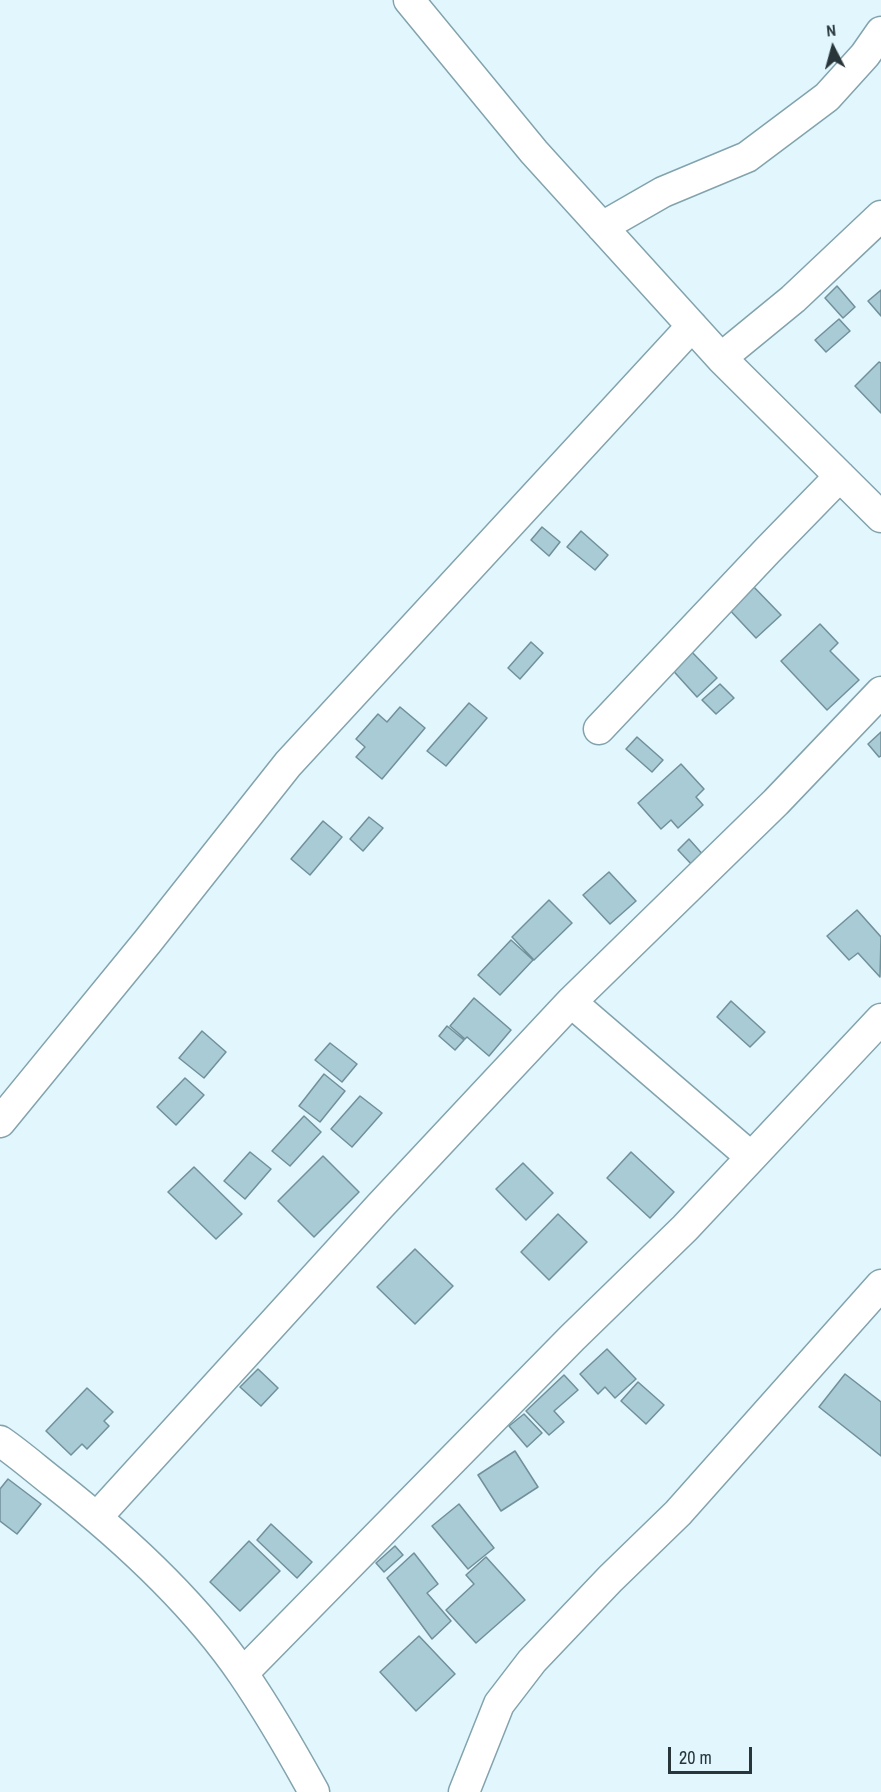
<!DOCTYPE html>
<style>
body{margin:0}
#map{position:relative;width:881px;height:1792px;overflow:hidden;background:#e1f6fd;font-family:"Archivo Narrow",sans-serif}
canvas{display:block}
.north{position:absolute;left:803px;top:18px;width:60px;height:60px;-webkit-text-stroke:4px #e1f6fd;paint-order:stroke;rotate:354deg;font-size:16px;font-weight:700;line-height:24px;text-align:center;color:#28363a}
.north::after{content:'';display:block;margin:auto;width:21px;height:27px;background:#28363a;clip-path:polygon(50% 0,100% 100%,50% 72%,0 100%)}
.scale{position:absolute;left:668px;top:1747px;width:84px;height:27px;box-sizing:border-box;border:3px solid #28363a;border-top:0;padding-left:8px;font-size:18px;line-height:21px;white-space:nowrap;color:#28363a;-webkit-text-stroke:4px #e1f6fd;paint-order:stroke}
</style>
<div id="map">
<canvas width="881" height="1792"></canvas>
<div class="north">N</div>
<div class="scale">20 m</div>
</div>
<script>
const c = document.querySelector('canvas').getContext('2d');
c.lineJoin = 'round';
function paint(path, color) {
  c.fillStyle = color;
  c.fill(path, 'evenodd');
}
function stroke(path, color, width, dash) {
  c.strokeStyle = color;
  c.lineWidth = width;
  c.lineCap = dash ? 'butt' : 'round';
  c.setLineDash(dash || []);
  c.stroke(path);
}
const building = new Path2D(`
 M 837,286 L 855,307 L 843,318 L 825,298 Z
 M 881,290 L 881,316 L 868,301 Z
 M 839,319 L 850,331 L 826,352 L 815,340 Z
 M 879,362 L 881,363 L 881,413 L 855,386 Z
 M 542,527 L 560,542 L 549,556 L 531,540 Z
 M 581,531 L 608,555 L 595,570 L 567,547 Z
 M 750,583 L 781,615 L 756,638 L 726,606 Z
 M 820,624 L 838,643 L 830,651 L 859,680 L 827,710 L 781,661 Z
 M 531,642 L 543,653 L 520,679 L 508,668 Z
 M 687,647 L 717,678 L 697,697 L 668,665 Z
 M 720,684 L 734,698 L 716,714 L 702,700 Z
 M 469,703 L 487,718 L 446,766 L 427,751 Z
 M 400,707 L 425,728 L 382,779 L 356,757 L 365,747 L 356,739 L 378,714 L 387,722 Z
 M 881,732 L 881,756 L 879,757 L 868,744 Z
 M 637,737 L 663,760 L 652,772 L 626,749 Z
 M 681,764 L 704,789 L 696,797 L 703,805 L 678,828 L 671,820 L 661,829 L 638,803 Z
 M 369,817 L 383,828 L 363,851 L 350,839 Z
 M 323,821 L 342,837 L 310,875 L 291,859 Z
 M 689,839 L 705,857 L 694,867 L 678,850 Z
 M 609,872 L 636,901 L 610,924 L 583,895 Z
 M 549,900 L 572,923 L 534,960 L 512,937 Z
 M 857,910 L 881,937 L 880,977 L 858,953 L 849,960 L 827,936 Z
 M 511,940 L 533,960 L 500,995 L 478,975 Z
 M 474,998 L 511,1030 L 489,1056 L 467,1037 L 465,1039 L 450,1026 Z
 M 731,1001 L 765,1032 L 750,1047 L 717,1017 Z
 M 447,1026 L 464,1040 L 455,1050 L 439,1036 Z
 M 202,1031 L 226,1052 L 204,1078 L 179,1058 Z
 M 330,1043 L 357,1064 L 342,1082 L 315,1060 Z
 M 324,1074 L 345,1091 L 320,1122 L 299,1106 Z
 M 185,1078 L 204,1095 L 176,1125 L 157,1107 Z
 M 360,1096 L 382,1113 L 352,1147 L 331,1129 Z
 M 304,1116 L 321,1132 L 290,1166 L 272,1151 Z
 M 250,1152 L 271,1169 L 245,1199 L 224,1181 Z
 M 631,1152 L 674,1192 L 650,1218 L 607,1178 Z
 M 323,1156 L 359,1192 L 314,1237 L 278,1201 Z
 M 523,1163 L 553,1193 L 526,1220 L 496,1189 Z
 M 194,1167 L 242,1214 L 216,1239 L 168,1192 Z
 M 558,1214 L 587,1242 L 549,1280 L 521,1252 Z
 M 415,1249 L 453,1286 L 415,1324 L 377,1287 Z
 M 607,1349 L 636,1379 L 615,1398 L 605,1387 L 598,1394 L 580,1374 Z
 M 258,1369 L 278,1388 L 261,1406 L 240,1387 Z
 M 845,1374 L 881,1402 L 881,1456 L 819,1407 Z
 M 564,1375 L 578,1390 L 554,1411 L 564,1422 L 549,1435 L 526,1411 Z
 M 638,1382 L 664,1405 L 646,1424 L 621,1401 Z
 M 87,1388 L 113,1412 L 104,1421 L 109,1426 L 87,1449 L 82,1444 L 71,1455 L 46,1431 Z
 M 524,1414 L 542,1433 L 527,1447 L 509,1426 Z
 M 515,1451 L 538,1487 L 501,1511 L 478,1475 Z
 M 8,1479 L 41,1504 L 17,1534 L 0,1521 L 0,1489 Z
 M 459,1504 L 494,1548 L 468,1569 L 432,1526 Z
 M 271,1524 L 312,1562 L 297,1578 L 257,1540 Z
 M 249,1541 L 280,1571 L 240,1611 L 210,1582 Z
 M 395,1546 L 403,1555 L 384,1572 L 376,1563 Z
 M 414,1553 L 438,1584 L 427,1593 L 451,1621 L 432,1639 L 387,1578 Z
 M 486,1557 L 525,1600 L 476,1643 L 446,1610 L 474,1584 L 466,1575 Z
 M 419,1636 L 455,1674 L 416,1711 L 380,1672 Z`);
paint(building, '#a9cbd6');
stroke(building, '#70909a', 1.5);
const street = new Path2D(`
 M 409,0 L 534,152 L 721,358 L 881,517
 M 602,227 L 663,192 L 747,157 L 827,97 L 865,55 L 881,32
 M 721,358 L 793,299 L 881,216
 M 599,729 L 767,551 L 840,476
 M 571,1002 L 751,1157
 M 0,1122 L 148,941 L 288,764 L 692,326
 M 0,1441 C 19,1454 36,1469 54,1483 C 124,1538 193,1601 243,1674 C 269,1712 292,1752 314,1792
 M 97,1517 L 380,1206 L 571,1002 L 776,802 L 881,692
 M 243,1673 L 572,1338 L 685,1228 L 881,1019
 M 464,1792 L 499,1704 L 532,1661 L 610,1579 L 678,1513 L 881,1285`);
stroke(street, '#82a3ad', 33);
stroke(street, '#fff', 30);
</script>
